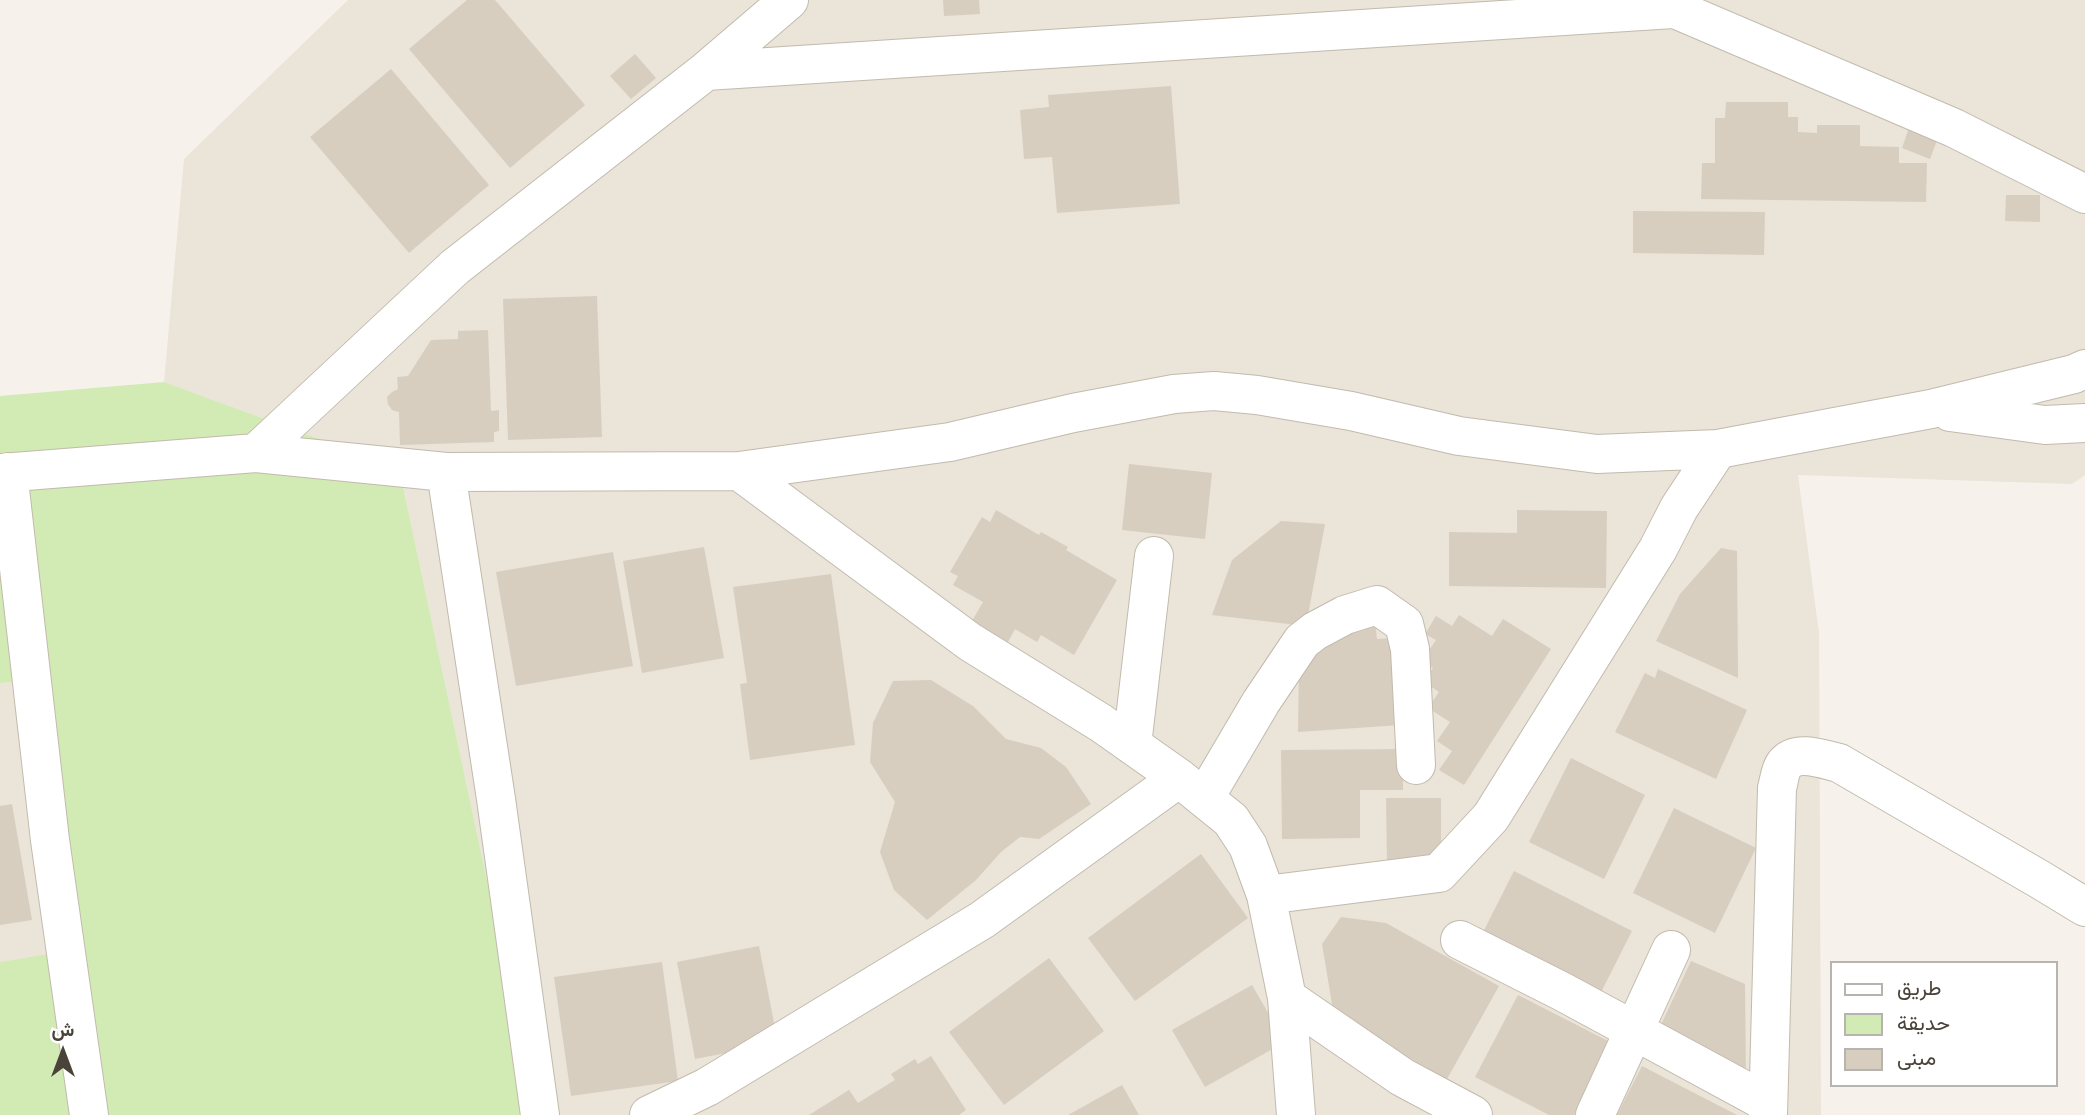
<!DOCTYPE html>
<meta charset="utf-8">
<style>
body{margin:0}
#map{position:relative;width:2085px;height:1115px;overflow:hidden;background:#f6f2eb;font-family:"Source Sans 3",Vazirmatn,sans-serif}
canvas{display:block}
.legend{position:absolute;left:1830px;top:961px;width:228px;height:126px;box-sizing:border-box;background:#fff;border:2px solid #b7b4b0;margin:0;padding:9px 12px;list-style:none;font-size:21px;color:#4a4339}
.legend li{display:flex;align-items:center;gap:14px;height:35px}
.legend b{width:35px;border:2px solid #b7b4b0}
.north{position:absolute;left:28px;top:1017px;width:70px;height:70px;-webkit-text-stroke:5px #fff;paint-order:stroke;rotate:0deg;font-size:19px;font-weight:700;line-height:28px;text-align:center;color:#4a4339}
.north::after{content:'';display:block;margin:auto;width:24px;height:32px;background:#4a4339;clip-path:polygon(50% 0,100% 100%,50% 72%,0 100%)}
</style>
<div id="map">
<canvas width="2085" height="1115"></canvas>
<ul class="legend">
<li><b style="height:9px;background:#fff"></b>طريق</li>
<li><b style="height:19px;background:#d2eab4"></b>حديقة</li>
<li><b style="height:19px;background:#d8cec0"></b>مبنى</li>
</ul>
<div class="north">ش</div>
</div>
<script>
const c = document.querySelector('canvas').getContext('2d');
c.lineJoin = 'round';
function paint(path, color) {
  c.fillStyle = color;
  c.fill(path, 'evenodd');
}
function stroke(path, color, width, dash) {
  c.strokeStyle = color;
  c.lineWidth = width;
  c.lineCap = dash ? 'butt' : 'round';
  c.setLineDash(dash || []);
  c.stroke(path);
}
paint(new Path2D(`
 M 348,0 L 2085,0 L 2085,475 L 2072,484 L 1798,475 L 1819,633 L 1821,1115 L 537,1115 L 399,468 L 164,382 L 184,159 Z
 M 31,681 L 65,951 L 0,962 L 0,683 Z`), '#eae4d9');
paint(new Path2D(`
 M 164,382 L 399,468 L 537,1115 L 0,1115 L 0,962 L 65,951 L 31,681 L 0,683 L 0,396 Z`), '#d2eab4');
paint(new Path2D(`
 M 467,0 L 495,0 L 585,105 L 510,168 L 409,49 Z
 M 943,0 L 979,0 L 980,14 L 944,16 Z
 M 635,54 L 656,78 L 631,99 L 610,76 Z
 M 391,69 L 489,185 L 409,253 L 310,137 Z
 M 1171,86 L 1180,204 L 1057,213 L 1052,157 L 1024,159 L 1020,110 L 1049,107 L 1048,95 Z
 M 1726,102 L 1788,102 L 1788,117 L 1798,117 L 1798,132 L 1817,133 L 1817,125 L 1860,125 L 1860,146 L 1899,147 L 1899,163 L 1927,163 L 1926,202 L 1701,199 L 1702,163 L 1715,163 L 1715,118 L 1725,118 Z
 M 1910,125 L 1939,135 L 1930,159 L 1902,148 Z
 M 2006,195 L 2040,195 L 2040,222 L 2005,221 Z
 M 1633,211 L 1765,212 L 1764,255 L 1633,253 Z
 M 597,296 L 602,437 L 508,440 L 503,299 Z
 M 488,330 L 491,411 L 499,410 L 499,431 L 494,432 L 494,442 L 400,445 L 399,412 L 392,410 L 388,404 L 387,397 L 392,392 L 398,389 L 397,377 L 408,376 L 431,340 L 458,339 L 458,331 Z
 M 1129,464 L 1212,473 L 1205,539 L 1122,530 Z
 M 996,510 L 1039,535 L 1041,532 L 1068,547 L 1066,550 L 1117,580 L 1074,655 L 1041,635 L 1037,642 L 1015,629 L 1008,642 L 972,621 L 983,602 L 953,585 L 958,576 L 950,572 L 982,517 L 990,522 Z
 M 1517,510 L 1607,511 L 1606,588 L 1449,586 L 1449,532 L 1517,533 Z
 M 1281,521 L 1325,524 L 1306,626 L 1212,615 L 1232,560 Z
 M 704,547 L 724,658 L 642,673 L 623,561 Z
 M 1721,548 L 1737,551 L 1738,678 L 1656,641 L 1680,594 Z
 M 613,552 L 633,666 L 516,686 L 496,572 Z
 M 831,574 L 855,745 L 750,760 L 740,684 L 747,683 L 733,587 Z
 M 1459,615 L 1492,636 L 1503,619 L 1551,649 L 1464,785 L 1439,770 L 1452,751 L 1437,741 L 1450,722 L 1428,708 L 1439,692 L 1424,682 L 1433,668 L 1422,661 L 1436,640 L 1425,634 L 1436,616 L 1452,626 Z
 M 1375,621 L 1377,639 L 1394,638 L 1400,725 L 1298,732 L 1299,662 L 1339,637 Z
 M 1658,669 L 1747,710 L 1716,779 L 1615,732 L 1645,673 L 1655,678 Z
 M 931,680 L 973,706 L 1006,739 L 1041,748 L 1066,767 L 1091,804 L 1039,839 L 1020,837 L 1001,852 L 976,880 L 927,920 L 894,890 L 880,852 L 895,802 L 870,762 L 873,723 L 893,681 Z
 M 1403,749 L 1403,790 L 1360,790 L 1360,838 L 1282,839 L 1281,750 Z
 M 1571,758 L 1645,795 L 1604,879 L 1529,842 Z
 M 1386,798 L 1441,798 L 1441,862 L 1387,862 Z
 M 12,804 L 32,920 L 0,925 L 0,806 Z
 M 1674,808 L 1756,848 L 1715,933 L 1633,893 Z
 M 1201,854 L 1248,918 L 1135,1001 L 1088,938 Z
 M 1514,871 L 1632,931 L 1594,1006 L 1476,946 Z
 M 1341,917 L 1386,923 L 1499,986 L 1447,1079 L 1334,1016 L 1322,944 Z
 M 759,946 L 778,1043 L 695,1059 L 677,962 Z
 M 1049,958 L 1104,1031 L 1004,1105 L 949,1032 Z
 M 1691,961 L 1745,984 L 1746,1079 L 1658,1031 Z
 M 662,962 L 678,1081 L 571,1096 L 554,977 Z
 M 1252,985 L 1285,1042 L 1205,1087 L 1172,1030 Z
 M 1518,995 L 1612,1043 L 1574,1115 L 1549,1115 L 1475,1077 Z
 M 931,1056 L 966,1110 L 959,1115 L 809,1115 L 849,1090 L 858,1103 L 895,1080 L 891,1074 L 915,1059 L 918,1064 Z
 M 1642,1066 L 1737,1115 L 1617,1115 Z
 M 1122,1085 L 1139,1115 L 1068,1115 Z`), '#d8cec0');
const minor = new Path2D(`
 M 1654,0 L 1954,128 L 2085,194
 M 706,71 L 1673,9
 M 1950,412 L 2045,425 L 2085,423
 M 256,453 L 455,267 L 706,71 L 789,0
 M 739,471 L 970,642 L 1101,723 L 1179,778 L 1231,820 L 1248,846 L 1266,895 L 1287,998 L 1296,1115
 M 8,472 L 50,840 L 89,1115
 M 446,472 L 496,799 L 540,1115
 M 0,473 L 256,453 L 446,472 L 739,471 L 950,442 L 1073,413 L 1174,394 L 1214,391 L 1257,395 L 1351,411 L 1459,436 L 1597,454 L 1718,449 L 1931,409 L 2074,374 L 2085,369
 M 1132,745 L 1154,556
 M 1205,797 L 1261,702 L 1302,641 L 1315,631 L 1345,615 L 1377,605 L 1404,624 L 1410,649 L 1416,765
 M 1266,895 L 1439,873 L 1491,817 L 1658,549 L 1679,508 L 1718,449
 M 1460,940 L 1563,992 L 1768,1103
 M 1287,998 L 1402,1077 L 1473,1115
 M 649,1115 L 707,1087 L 982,920 L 1179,778
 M 1595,1115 L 1671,950
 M 1768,1115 L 1777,788 C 1779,782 1780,770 1784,765 C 1796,749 1823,759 1839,763 L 2039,879 L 2085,907`);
stroke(minor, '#c2baad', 40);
stroke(minor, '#fff', 38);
</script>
